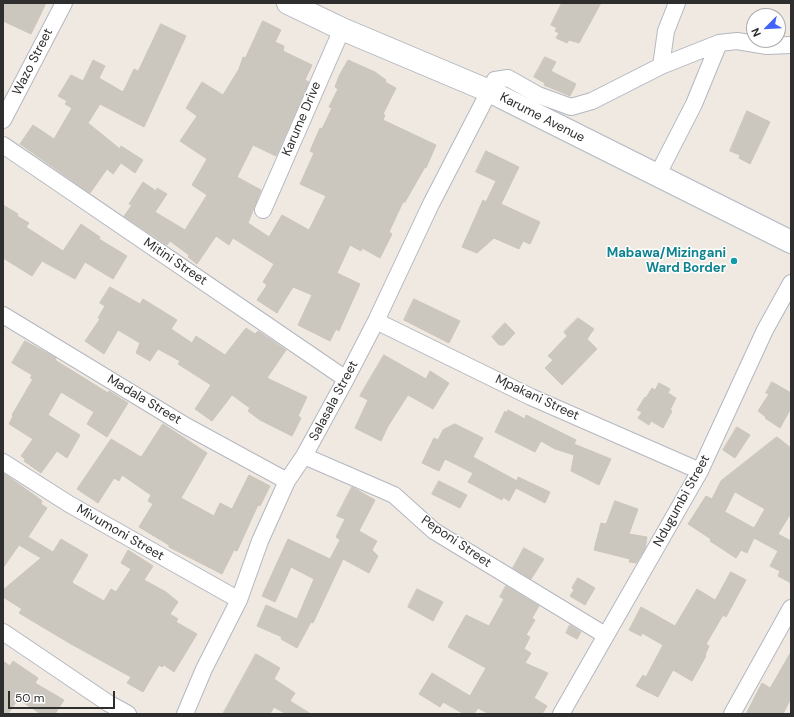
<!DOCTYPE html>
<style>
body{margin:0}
#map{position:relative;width:794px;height:717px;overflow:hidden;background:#efe9e1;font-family:"DM Sans",sans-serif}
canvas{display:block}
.frame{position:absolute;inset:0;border:4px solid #2e2e2e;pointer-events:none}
.north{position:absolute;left:746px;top:8px;width:40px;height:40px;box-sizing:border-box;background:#fff;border:1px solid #ababab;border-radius:50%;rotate:246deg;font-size:11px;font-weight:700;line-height:16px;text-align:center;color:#2e2e2e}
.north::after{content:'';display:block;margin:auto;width:14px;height:18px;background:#4264fb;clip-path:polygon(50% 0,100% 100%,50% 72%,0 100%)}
.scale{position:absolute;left:8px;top:691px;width:107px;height:18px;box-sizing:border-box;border:2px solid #2e2e2e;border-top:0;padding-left:5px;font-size:12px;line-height:14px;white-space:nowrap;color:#2e2e2e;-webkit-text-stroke:3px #fff;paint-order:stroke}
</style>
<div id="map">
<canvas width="794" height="717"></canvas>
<div class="frame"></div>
<div class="north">N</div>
<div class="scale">50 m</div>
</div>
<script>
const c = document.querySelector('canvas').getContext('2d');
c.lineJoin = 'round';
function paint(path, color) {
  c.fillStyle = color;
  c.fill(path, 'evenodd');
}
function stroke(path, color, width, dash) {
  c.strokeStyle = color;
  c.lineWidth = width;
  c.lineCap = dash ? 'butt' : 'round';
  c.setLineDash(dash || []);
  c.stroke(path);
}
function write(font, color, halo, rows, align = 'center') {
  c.font = font + ' "DM Sans",sans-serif';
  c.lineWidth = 3;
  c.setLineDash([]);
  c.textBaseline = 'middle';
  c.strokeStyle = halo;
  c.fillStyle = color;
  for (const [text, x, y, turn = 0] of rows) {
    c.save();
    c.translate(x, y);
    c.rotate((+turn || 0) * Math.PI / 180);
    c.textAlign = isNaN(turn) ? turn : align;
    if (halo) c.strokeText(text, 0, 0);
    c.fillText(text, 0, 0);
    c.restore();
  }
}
const building = new Path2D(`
 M 3,3 L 46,3 L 31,34 L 3,21 Z
 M 562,3 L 601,3 L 579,43 L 569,40 L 567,43 L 556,38 L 559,33 L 555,31 L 557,28 L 551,25 Z
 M 263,21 L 281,30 L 275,42 L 284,46 L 283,51 L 312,65 L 305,80 L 309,82 L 276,156 L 253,145 L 237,177 L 261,190 L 248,223 L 269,237 L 282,215 L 309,230 L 326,196 L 300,184 L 314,153 L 310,151 L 320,128 L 322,129 L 332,108 L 329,107 L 338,89 L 335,87 L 339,76 L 348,60 L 375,72 L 386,80 L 385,82 L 396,88 L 383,114 L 385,115 L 383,120 L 436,145 L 426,168 L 425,167 L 405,202 L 403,202 L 389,232 L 392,234 L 380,258 L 362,248 L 361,251 L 350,245 L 337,273 L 360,284 L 339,331 L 336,329 L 330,341 L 298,325 L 312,295 L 293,287 L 277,313 L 257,300 L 267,285 L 263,282 L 274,264 L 233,238 L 229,245 L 216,236 L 197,264 L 188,257 L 189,255 L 170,241 L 167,245 L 124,216 L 132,205 L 129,204 L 143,182 L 156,191 L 157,188 L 167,194 L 155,212 L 185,230 L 207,195 L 192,185 L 207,159 L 180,141 L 197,116 L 186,108 L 202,82 L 223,95 L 239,69 L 243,57 L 245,58 Z
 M 161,24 L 186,36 L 144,127 L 100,104 L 88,123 L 120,149 L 121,146 L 143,160 L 135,173 L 121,163 L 113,174 L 107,169 L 90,193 L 20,144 L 33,125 L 54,139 L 72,108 L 65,104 L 67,101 L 58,96 L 71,75 L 83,81 L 93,60 L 105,66 L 99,78 L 123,92 L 134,69 L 138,71 Z
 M 545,57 L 556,62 L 551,71 L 576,84 L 570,96 L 544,85 L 545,83 L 534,77 Z
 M 747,111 L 770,122 L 750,164 L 739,158 L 740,155 L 730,151 Z
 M 486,151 L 519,167 L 501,204 L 540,222 L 530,244 L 523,241 L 519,249 L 494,238 L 477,253 L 462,247 L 483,200 L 486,202 L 496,181 L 476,172 Z
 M 3,205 L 18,214 L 17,216 L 29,223 L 26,227 L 63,251 L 81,224 L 100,237 L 99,239 L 127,256 L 113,279 L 85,262 L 75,279 L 42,261 L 32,276 L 3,258 Z
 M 110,287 L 140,304 L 143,299 L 177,320 L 171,329 L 192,343 L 196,336 L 225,355 L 246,328 L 255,334 L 258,331 L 286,350 L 267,378 L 307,397 L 298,416 L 301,418 L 292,436 L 260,420 L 248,411 L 250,408 L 232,395 L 212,421 L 195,409 L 211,385 L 178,364 L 180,361 L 158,349 L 150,361 L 136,353 L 140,343 L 118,330 L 104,354 L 85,341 L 100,319 L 98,318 L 105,306 L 100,303 Z
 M 414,299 L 460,321 L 449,343 L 404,320 Z
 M 578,318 L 594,329 L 587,339 L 597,349 L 562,385 L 545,368 L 553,360 L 548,356 L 567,336 L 564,332 Z
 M 505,323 L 515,333 L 504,345 L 499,345 L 492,337 Z
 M 25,341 L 56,358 L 55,360 L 108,393 L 109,391 L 128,403 L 107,437 L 87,424 L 94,412 L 61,392 L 48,415 L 80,435 L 67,458 L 57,451 L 41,473 L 24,461 L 25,459 L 21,456 L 33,439 L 9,424 L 13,416 L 12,415 L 33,379 L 30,378 L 32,375 L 12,363 Z
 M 384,355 L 426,379 L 430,371 L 449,383 L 433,409 L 408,395 L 388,426 L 381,441 L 355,428 L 368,400 L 360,396 Z
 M 772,382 L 791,393 L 791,408 L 780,428 L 765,418 L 766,417 L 758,411 L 769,394 L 766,393 Z
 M 659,383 L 670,389 L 668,393 L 676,398 L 670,410 L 672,411 L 663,428 L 651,421 L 649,425 L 638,418 L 642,412 L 637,410 L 645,397 L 646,398 L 652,388 L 655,390 Z
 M 508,410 L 525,419 L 526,415 L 576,440 L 574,444 L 611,459 L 599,485 L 571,471 L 574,455 L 555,449 L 541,441 L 535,452 L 495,432 L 505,411 L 507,413 Z
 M 163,424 L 207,453 L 181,498 L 214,516 L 220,503 L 232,509 L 249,475 L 270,486 L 260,506 L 258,505 L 237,551 L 234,550 L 222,574 L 169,547 L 169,545 L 139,527 L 153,504 L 148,501 L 151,495 L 122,475 L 119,481 L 114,478 L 98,503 L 77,489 L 111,439 L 141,457 Z
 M 455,424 L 483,438 L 473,457 L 517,481 L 518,477 L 550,492 L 545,503 L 516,488 L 509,501 L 503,497 L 502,500 L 468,482 L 473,473 L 445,459 L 439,471 L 422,463 L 434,438 L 438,440 L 443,430 Z
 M 737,427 L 750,435 L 735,458 L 723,450 Z
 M 777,437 L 791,448 L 791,513 L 778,534 L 791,541 L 791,583 L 778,576 L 780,571 L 770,566 L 778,551 L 754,538 L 747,553 L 741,550 L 736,558 L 710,541 L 711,539 L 688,524 L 706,496 L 712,499 L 721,481 ZM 735,492 L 765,509 L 754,528 L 725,512 Z
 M 3,473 L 37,497 L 42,501 L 41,504 L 47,508 L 28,537 L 53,552 L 61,539 L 88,555 L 72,582 L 74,584 L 104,601 L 111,589 L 116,592 L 131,569 L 121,563 L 128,550 L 153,566 L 144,580 L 166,592 L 178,602 L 170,614 L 178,619 L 176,622 L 197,634 L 174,672 L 164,665 L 162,667 L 159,665 L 143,692 L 127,683 L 131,677 L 71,644 L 19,613 L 22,609 L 3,597 L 3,590 L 41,558 L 19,545 L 3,568 Z
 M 439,481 L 467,495 L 460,508 L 432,494 Z
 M 352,487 L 375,500 L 359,531 L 377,541 L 372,550 L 378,556 L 369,573 L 343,559 L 313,623 L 311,622 L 297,648 L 281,639 L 282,637 L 257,626 L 266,605 L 297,619 L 314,579 L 291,567 L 275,602 L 262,596 L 288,539 L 330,559 L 340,540 L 336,537 L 345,519 L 337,516 Z
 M 615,501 L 638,509 L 629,534 L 647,537 L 645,549 L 636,563 L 629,562 L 630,559 L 594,550 L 601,523 L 606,524 Z
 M 524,548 L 544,559 L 531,579 L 513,568 Z
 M 731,572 L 746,580 L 726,617 L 723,615 L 706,644 L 709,646 L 705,655 L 706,656 L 692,681 L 673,670 L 658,697 L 636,686 L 643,675 L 646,677 L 663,645 L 642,633 L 641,636 L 629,630 L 641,607 L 675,626 L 697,589 L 715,600 Z
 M 578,578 L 595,588 L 585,605 L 570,596 L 574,590 L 572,588 Z
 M 506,586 L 539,606 L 532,618 L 535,620 L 526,635 L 530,637 L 524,649 L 531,653 L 525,663 L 548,673 L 534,698 L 547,706 L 542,714 L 489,714 L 478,708 L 474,714 L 464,714 L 443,702 L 440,707 L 419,694 L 432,673 L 470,696 L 486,668 L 448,647 L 466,615 L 489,626 L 504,599 L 500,597 Z
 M 417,589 L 443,602 L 433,621 L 408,607 Z
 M 570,625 L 581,632 L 577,639 L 566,633 Z
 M 791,652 L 791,698 L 783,714 L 746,714 L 762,683 L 770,688 Z
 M 256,654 L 280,668 L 274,679 L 295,693 L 290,701 L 311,714 L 286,714 L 274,707 L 270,714 L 223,714 Z
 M 3,661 L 10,666 L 13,661 L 38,678 L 35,683 L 64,700 L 55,714 L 41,714 L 18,699 L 8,714 L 3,714 Z`);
paint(building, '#cbc7bf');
stroke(building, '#cbc5ba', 1);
const street = new Path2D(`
 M 661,66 L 666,31 L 677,3
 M 3,120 L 64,3
 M 3,145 L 346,379
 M 657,176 L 694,104 L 719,43
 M 263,210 L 342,29
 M 3,315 L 186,426 L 287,481
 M 376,321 L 531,397 L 700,471
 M 304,456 L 394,495 L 434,531 L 605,635
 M 3,462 L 69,504 L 239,600
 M 3,632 L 108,703 L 128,714
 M 185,714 L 204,669 L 239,600 L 260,541 L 287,481 L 304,456 L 346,379 L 376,321 L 431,204 L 495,80 L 508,78 L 538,95 L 571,107 L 592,101 L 661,66 L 719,43 L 737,41 L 767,46 L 791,45
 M 561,714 L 700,471 L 765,330 L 791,283
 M 732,714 L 791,608`);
const secondary = new Path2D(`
 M 288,3 L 342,29 L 489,91 L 791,242`);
stroke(street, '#b4b7c1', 18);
stroke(secondary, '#b4b7c1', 24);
stroke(street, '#fff', 16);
stroke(secondary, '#fff', 22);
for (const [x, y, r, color] of [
 [734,261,4,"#0f9aa8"]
]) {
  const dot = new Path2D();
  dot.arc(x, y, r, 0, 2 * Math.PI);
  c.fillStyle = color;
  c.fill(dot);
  stroke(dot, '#fff', 1.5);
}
write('13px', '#2e2e2e', '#fff', [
 ["Wazo Street",33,62,-63],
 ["Karume Avenue",542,118,27],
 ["Karume Drive",302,119,-67],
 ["Mitini Street",175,262,34],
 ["Mpakani Street",537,398,25],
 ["Madala Street",144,400,31],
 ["Salasala Street",334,401,-62],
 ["Ndugumbi Street",682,501,-61],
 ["Mivumoni Street",120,533,30],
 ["Peponi Street",456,542,34]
]);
write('bold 13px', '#0d838f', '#fff', [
 ["Mabawa/Mizingani",726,254],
 ["Ward Border",726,269]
], 'right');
</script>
